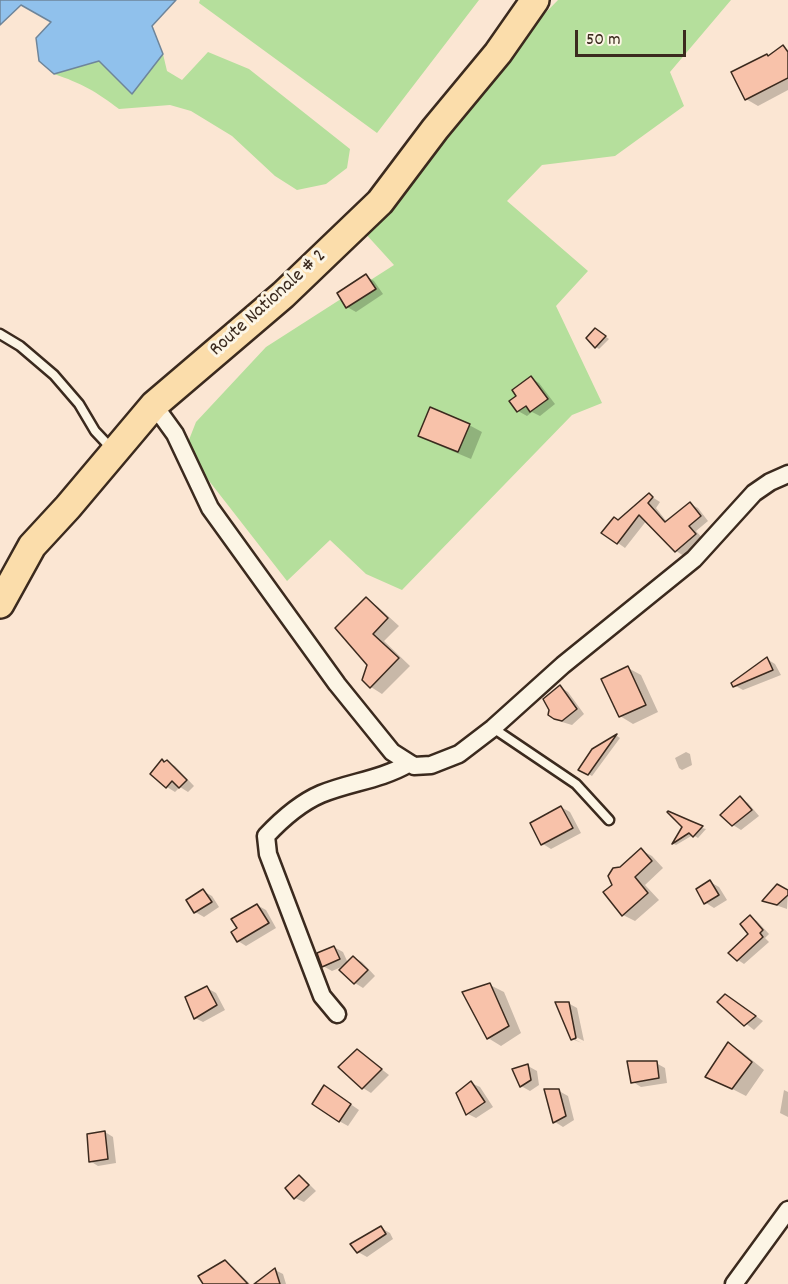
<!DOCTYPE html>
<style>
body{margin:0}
#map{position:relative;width:788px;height:1284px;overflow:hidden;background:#fbe6d3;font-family:Dekko,sans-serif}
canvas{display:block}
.scale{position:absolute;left:575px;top:30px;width:111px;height:27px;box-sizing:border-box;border:3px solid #3b2a1e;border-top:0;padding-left:8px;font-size:18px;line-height:21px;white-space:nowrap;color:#3b2a1e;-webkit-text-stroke:4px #fcf5e5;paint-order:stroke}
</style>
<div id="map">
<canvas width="788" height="1284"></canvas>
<div class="scale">50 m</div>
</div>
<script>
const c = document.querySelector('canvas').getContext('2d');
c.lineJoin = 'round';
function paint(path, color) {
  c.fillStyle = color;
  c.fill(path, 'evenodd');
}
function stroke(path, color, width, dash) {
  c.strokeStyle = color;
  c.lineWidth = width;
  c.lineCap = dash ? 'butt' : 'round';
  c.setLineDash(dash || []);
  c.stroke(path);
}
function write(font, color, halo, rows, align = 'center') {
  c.font = font + ' Dekko,sans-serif';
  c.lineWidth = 6;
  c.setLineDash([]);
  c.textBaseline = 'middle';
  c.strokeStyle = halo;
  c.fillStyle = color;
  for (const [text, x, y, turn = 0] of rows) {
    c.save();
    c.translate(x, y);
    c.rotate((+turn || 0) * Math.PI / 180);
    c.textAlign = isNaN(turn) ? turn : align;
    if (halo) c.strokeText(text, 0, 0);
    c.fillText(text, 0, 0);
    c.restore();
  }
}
paint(new Path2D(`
 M 200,0 L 479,0 L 377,133 L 199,3 Z
 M 558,0 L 731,0 L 670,72 L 684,106 L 615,156 L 542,165 L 507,201 L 588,271 L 556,306 L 602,403 L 572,415 L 402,590 L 366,574 L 330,540 L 287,581 L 185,450 L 196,422 L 266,347 L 394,265 L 364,232 L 514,45 Z
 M 208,52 L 249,69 L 350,149 L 347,168 L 326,184 L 297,190 L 275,176 L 232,136 L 191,111 L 170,105 L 119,109 C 97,92 81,83 54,74 L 99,61 L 132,94 L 163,54 L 167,71 L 182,80 Z`), '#b5df9c');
const water = new Path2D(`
 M 0,0 L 176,0 L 152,26 L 163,54 L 132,94 L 99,61 L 54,74 L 39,61 L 36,38 L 51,22 L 21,5 L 0,25 Z`);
paint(water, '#90c1ec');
stroke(water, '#6e859a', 1.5);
paint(new Path2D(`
 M 783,47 L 788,50 L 788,90 L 758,106 L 746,99 L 769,57 Z
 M 366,276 L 374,281 L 383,294 L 356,312 L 347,307 Z
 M 599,332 L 609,339 L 599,349 L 596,347 Z
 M 531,378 L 539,383 L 555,404 L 540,416 L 532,412 L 527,416 L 518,411 L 518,396 Z
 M 469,425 L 482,432 L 471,459 L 433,443 L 420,435 Z
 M 649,495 L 660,502 L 656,508 L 667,522 L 690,504 L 698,508 L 708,521 L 696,531 L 703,539 L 684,556 L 676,551 L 647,520 L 625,548 L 618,543 L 619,521 Z
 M 366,599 L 377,606 L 399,626 L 384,641 L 410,666 L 382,694 L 371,687 Z
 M 767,659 L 775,664 L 781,675 L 743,690 L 734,685 Z
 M 628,668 L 641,675 L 658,712 L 633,724 L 620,716 Z
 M 560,687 L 568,692 L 584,714 L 572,725 L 562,722 L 553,717 Z
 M 617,736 L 620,738 L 592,776 L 580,769 L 593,750 Z
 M 686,752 L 690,754 L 692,765 L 682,770 L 679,768 L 675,758 Z
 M 167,762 L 175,766 L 194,786 L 188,792 L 180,787 L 175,792 L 167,787 Z
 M 740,798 L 748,803 L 759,816 L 741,830 L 733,825 Z
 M 561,807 L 570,812 L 581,833 L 551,849 L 543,844 Z
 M 671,814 L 702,828 L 706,829 L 698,838 L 693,835 L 676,845 L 674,844 L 684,826 Z
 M 641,850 L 652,856 L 663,868 L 645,885 L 659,900 L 635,921 L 623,915 L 605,893 L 614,885 L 621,868 Z
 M 710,882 L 719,887 L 727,900 L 714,908 L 706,903 Z
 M 203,891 L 212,896 L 219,907 L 204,917 L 195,912 L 188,901 Z
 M 788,891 L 787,909 L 764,901 Z
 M 257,905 L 266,910 L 276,928 L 246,946 L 238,941 Z
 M 750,917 L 757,921 L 769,934 L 765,938 L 769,942 L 744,964 L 738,960 L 750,934 Z
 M 334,947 L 343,952 L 348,963 L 353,957 L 362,962 L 375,976 L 363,988 L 355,983 L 346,965 L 332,971 L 323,966 Z
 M 490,985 L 504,992 L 521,1033 L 501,1046 L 488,1038 Z
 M 207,988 L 216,993 L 225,1010 L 203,1022 L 195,1018 Z
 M 734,1001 L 763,1021 L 754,1030 L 719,1002 Z
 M 568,1003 L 577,1008 L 584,1041 L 576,1037 L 576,1040 L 582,1043 L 572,1039 Z
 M 728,1044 L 741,1051 L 764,1070 L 746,1096 L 707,1076 Z
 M 357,1050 L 389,1075 L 371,1093 L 363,1088 L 340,1067 Z
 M 656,1063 L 665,1068 L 667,1083 L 641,1087 L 633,1082 Z
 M 528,1066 L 537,1071 L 539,1085 L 530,1091 L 521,1086 L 514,1070 Z
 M 471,1083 L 480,1087 L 493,1107 L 476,1118 L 468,1114 Z
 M 784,1090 L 788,1092 L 788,1117 L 780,1113 Z
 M 559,1091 L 568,1096 L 574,1120 L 563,1127 L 555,1122 Z
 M 333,1092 L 359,1110 L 348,1126 L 339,1121 Z
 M 105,1132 L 113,1137 L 116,1163 L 98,1166 L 90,1161 Z
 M 299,1177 L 307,1182 L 316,1191 L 304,1202 L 295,1198 Z
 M 381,1228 L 390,1233 L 393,1239 L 367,1257 L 358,1252 L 352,1244 Z
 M 225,1262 L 233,1267 L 250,1284 L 205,1284 Z
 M 275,1270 L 283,1274 L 286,1284 L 256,1284 Z`), '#0003');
const building = new Path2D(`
 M 783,45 L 788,52 L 788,78 L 745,100 L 731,72 L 767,54 L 768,56 Z
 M 366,274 L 376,289 L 346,308 L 337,293 Z
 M 595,328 L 606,336 L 595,348 L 586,338 Z
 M 531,376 L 548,399 L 530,412 L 526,406 L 517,412 L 509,401 L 516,396 L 512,390 Z
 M 430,407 L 470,424 L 458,452 L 418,436 Z
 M 649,493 L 653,497 L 648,503 L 665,522 L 690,502 L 701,516 L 689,526 L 696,534 L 675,552 L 639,515 L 617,544 L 601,533 L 614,517 L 618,520 Z
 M 366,597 L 388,618 L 373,634 L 399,658 L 370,688 L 362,680 L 367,665 L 335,628 Z
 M 767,657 L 773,670 L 733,687 L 731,683 Z
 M 628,666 L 646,705 L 619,717 L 601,679 Z
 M 560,685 L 577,709 L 562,721 L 554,719 L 548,715 L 549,710 L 543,699 Z
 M 617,734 L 588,775 L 578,770 L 592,749 Z
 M 162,759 L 164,762 L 167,760 L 187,780 L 179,788 L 172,781 L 166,788 L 150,774 Z
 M 740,796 L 752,810 L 732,826 L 720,815 Z
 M 561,806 L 573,828 L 541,845 L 530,823 Z
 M 668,811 L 691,821 L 703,826 L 693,837 L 689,833 L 672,844 L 682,827 L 667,812 Z
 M 641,848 L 652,861 L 635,877 L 648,893 L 622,916 L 603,892 L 612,885 L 608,876 L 613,868 L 620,867 Z
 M 710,880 L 719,895 L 704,904 L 696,889 Z
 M 777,884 L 788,890 L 788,895 L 777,905 L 762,901 Z
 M 203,889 L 212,902 L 194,913 L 186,900 Z
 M 257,904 L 269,923 L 237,942 L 231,932 L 237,928 L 231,919 Z
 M 750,915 L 763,930 L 760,933 L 763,937 L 737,961 L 728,953 L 748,934 L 740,924 Z
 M 334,946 L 340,959 L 322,967 L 317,953 Z
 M 353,956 L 368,970 L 354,984 L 339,970 Z
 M 490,983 L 509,1026 L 487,1039 L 462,992 Z
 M 207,986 L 217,1005 L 194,1019 L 185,997 Z
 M 725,994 L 756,1016 L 744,1026 L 717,1002 Z
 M 555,1002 L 569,1002 L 576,1038 L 571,1040 Z
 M 728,1042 L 752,1062 L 732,1089 L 705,1077 Z
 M 357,1049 L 382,1069 L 362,1089 L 338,1067 Z
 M 627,1061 L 657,1061 L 659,1078 L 631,1083 Z
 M 528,1064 L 531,1080 L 520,1087 L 512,1069 Z
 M 471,1081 L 485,1102 L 466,1115 L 456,1093 Z
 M 324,1085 L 351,1104 L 339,1122 L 312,1104 Z
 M 544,1089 L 559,1089 L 566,1116 L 553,1123 Z
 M 105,1131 L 108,1159 L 89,1162 L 87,1134 Z
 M 299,1175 L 309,1185 L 294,1199 L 285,1188 Z
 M 381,1226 L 386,1234 L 357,1253 L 350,1244 Z
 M 225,1260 L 248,1284 L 203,1284 L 198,1276 Z
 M 275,1268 L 280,1284 L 254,1284 Z`);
paint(building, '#f8c2aa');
stroke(building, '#3b2a1e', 1.5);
const lane = new Path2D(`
 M 0,334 L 20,346 L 54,375 L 79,404 L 95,431 L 111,448
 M 493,728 L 576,784 L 609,820`);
const street = new Path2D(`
 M 154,405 L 175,434 L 210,508 L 337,684 L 392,752 L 414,766 L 431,765 L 459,754 L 493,728 L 563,665 L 694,559 L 754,493 L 770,482 L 788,474
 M 337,1014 L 322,996 L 268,854 L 266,836 C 281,820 300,803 321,794 C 350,782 380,780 408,764
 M 734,1284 L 788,1210`);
const primary = new Path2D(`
 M 0,604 L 32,546 L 68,507 L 154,405 L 283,295 L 380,202 L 435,129 L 498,53 L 535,0`);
stroke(lane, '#3b2a1e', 13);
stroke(street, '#3b2a1e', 21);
stroke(primary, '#3b2a1e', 32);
stroke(lane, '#fcf5e5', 8);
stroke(street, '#fcf5e5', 16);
stroke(primary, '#fbddab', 27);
write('20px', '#3b2a1e', '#fcf5e5', [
 ["Route Nationale # 2",269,304,-42]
]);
</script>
